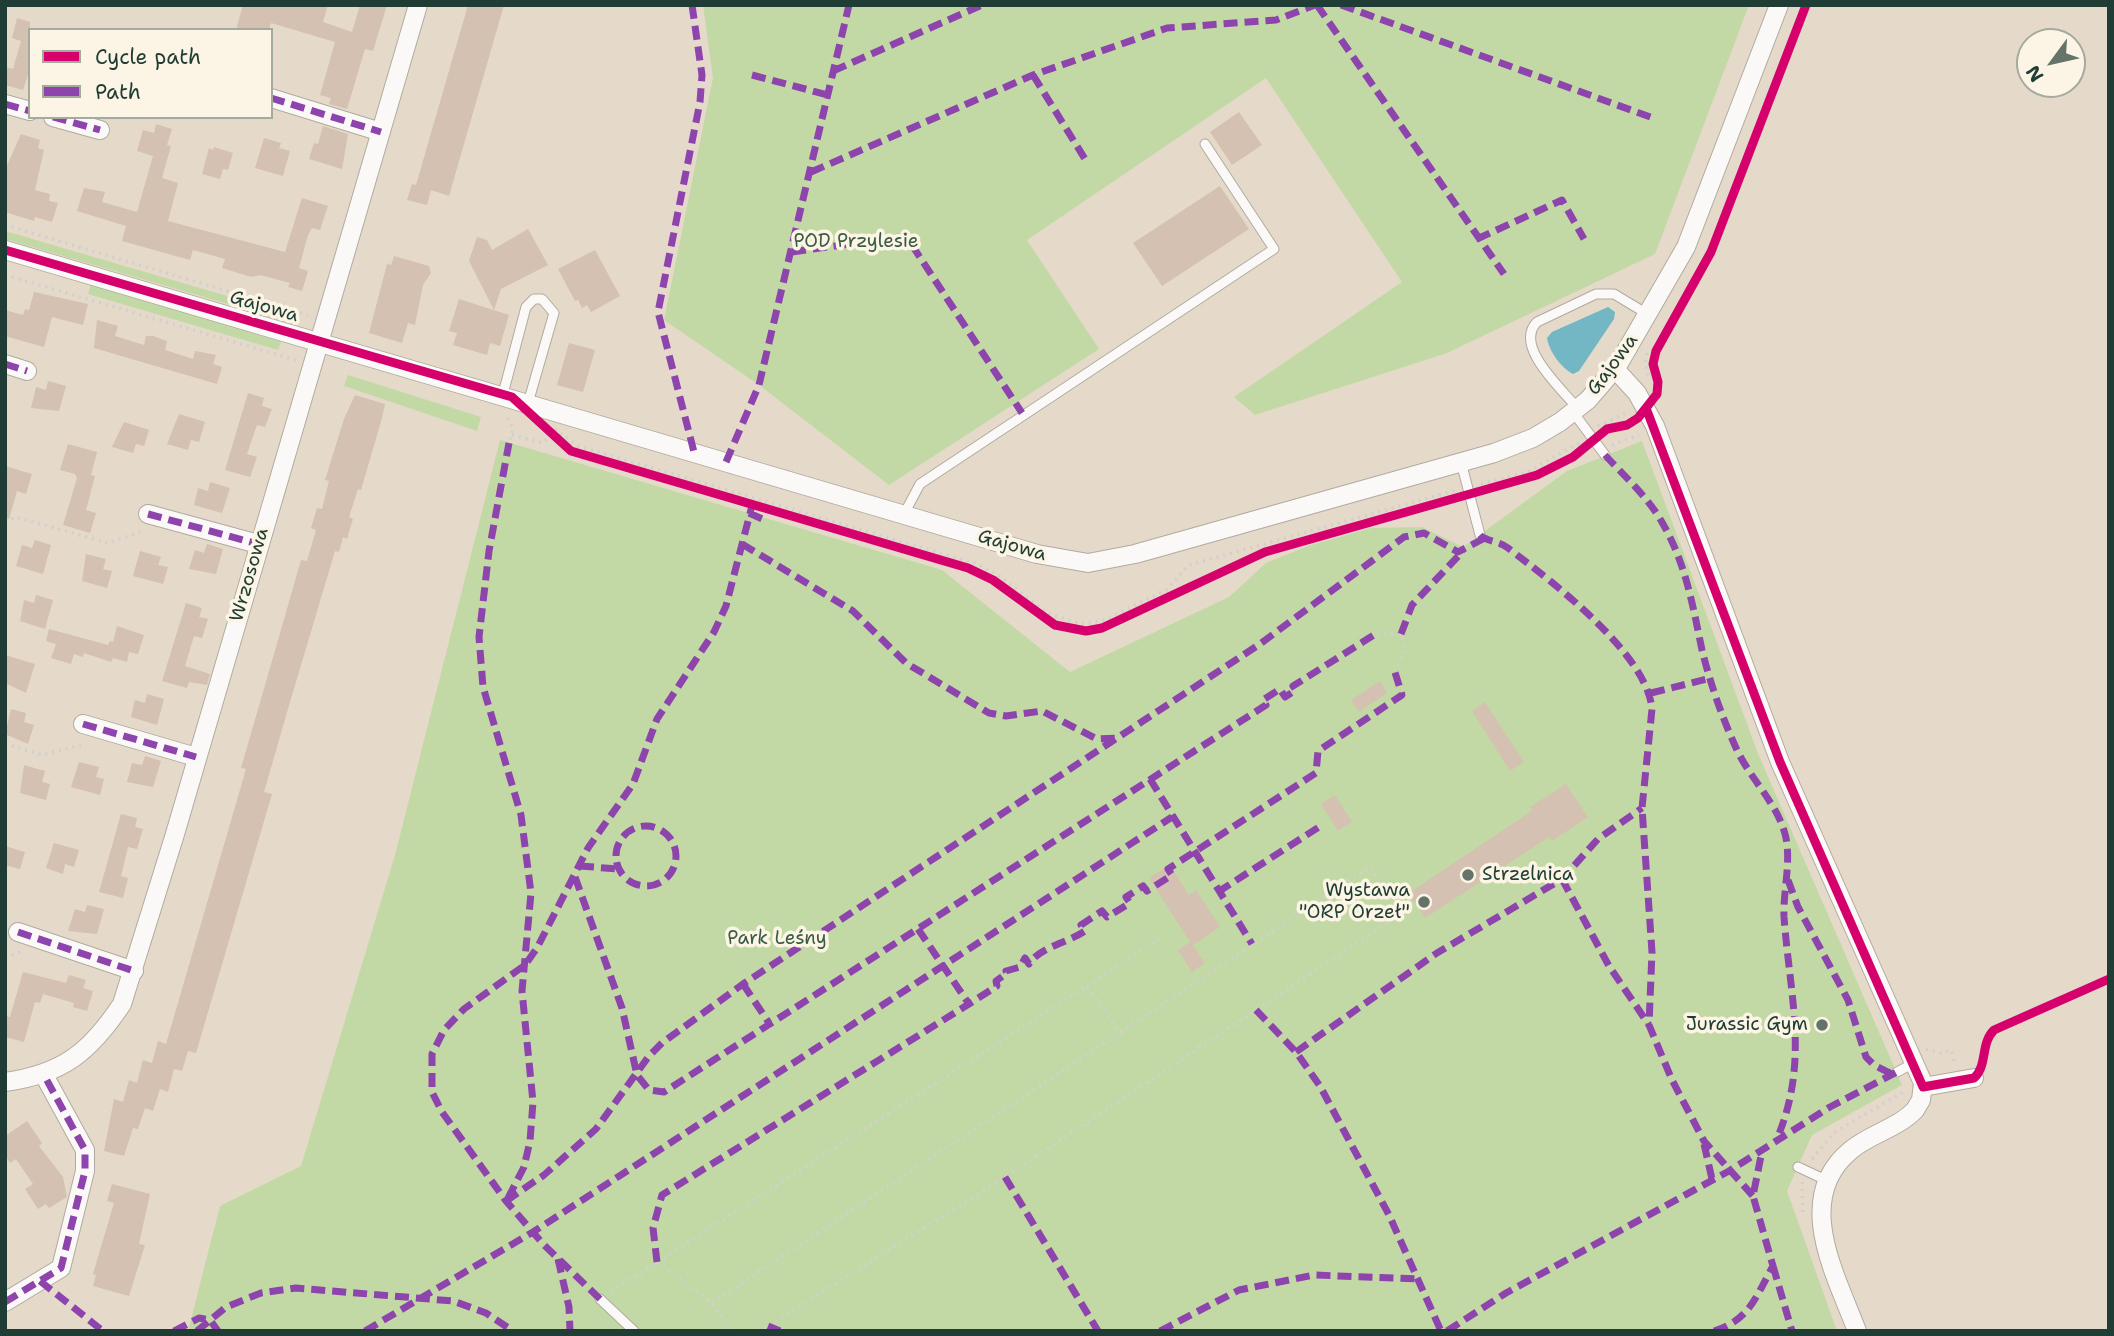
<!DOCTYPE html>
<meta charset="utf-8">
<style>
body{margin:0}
#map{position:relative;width:2114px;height:1336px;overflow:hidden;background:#e5d9c9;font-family:"Shantell Sans",sans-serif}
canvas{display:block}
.frame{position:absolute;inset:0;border:7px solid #1f3d34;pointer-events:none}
.legend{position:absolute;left:28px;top:28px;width:245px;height:91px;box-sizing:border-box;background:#fcf5e5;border:2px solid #a4ab9e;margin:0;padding:9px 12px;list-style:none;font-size:21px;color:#1f3d34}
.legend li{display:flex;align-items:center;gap:14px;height:35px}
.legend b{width:35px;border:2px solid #a4ab9e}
.north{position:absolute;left:2016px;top:28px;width:70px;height:70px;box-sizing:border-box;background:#fcf5e5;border:2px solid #a4ab9e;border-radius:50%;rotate:237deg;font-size:19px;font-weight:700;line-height:28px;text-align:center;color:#1f3d34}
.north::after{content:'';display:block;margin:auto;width:24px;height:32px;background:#647468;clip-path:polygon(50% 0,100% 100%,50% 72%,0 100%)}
</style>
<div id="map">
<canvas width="2114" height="1336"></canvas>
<div class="frame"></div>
<ul class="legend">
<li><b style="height:9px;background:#d6006c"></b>Cycle path</li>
<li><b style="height:9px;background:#8e44ad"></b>Path</li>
</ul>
<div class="north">N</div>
</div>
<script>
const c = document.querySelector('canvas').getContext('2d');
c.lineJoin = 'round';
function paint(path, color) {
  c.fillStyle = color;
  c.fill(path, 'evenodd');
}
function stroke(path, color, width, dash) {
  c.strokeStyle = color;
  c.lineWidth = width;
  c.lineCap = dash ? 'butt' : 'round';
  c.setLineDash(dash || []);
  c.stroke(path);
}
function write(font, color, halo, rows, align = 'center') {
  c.font = font + ' "Shantell Sans",sans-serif';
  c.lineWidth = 7;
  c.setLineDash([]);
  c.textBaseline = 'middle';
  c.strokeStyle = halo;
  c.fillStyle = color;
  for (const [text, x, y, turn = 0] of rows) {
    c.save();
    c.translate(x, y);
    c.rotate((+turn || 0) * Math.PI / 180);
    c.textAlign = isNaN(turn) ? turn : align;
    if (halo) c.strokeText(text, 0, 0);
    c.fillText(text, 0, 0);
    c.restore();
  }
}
paint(new Path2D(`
 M 703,5 L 1749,5 L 1655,254 L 1447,353 L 1255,415 L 1234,397 L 1402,282 L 1266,78 L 1027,240 L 1099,349 L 889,485 L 759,385 L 664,320 L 713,78 Z
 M 5,231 L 285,313 L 283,320 L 5,239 Z
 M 91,283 L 281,342 L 278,350 L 88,294 Z
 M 348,375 L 481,417 L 477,431 L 344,386 Z
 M 500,440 L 942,570 L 1070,672 L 1229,597 L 1266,563 L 1308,546 L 1371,528 L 1422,527 L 1463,547 L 1567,471 L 1642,441 L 1759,756 L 1902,1085 L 1812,1135 L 1787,1191 L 1837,1331 L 188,1331 L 220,1206 L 301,1166 L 395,855 Z`), '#c3d9a5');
paint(new Path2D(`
 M 1608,307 L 1615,312 L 1614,319 L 1579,371 L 1573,374 C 1561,368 1549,351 1547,338 L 1552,332 Z`), '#73b6c4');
paint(new Path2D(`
 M 243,5 L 328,5 L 323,22 L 352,32 L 360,5 L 387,5 L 373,51 L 365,49 L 347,109 L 329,104 L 331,98 L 320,95 L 335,42 L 271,23 L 269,30 L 236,30 Z
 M 468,5 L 504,5 L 449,196 L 431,190 L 427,205 L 407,200 L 412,184 L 416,185 Z
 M 17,18 L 30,22 L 30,68 L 23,90 L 5,85 L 5,67 L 13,69 L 21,41 L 12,38 Z
 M 1239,112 L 1262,145 L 1232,165 L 1210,132 Z
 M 156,124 L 172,129 L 167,145 L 171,146 L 162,178 L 178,183 L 168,221 L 285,252 L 302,198 L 328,206 L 320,230 L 312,228 L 308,235 L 299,268 L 308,271 L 302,291 L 288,287 L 290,283 L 260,275 L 251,277 L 222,268 L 225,259 L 193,250 L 190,260 L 122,241 L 126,226 L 77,211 L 84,188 L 105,192 L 102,202 L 137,212 L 153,156 L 137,151 L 143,130 L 154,133 Z
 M 323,126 L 348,134 L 342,169 L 309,159 L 314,143 L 318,144 Z
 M 21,134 L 40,140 L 38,148 L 44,150 L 35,190 L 50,194 L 49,201 L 58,203 L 52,222 L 35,217 L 34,221 L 5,212 L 5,170 Z
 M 264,138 L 281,143 L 279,148 L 290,151 L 283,176 L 255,168 Z
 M 214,147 L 233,153 L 228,170 L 223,169 L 220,179 L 202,174 L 209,148 L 213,150 Z
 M 1220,186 L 1249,229 L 1162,286 L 1133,243 Z
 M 528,229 L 548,265 L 501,289 L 494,310 L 469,261 L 477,237 L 487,240 L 492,250 Z
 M 595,250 L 620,296 L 591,312 L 587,305 L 582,308 L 578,300 L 575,301 L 558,269 Z
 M 394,256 L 429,266 L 431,273 L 423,285 L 415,325 L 408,323 L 402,343 L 369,333 L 387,264 L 391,265 Z
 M 34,292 L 88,304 L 83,325 L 52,317 L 44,347 L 5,336 L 5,310 L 23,315 L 25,309 L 29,310 Z
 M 459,299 L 509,315 L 500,346 L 490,343 L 487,355 L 453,345 L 457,333 L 449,331 Z
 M 97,320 L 118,326 L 115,336 L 144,345 L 146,336 L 153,336 L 167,341 L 165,350 L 193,359 L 195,351 L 216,355 L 213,364 L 222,367 L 217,384 L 94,348 Z
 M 569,343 L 595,350 L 583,392 L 557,385 Z
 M 48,381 L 66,386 L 59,411 L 31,408 L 36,387 L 46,390 Z
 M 248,393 L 264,398 L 262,406 L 272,409 L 265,427 L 257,425 L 247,454 L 257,457 L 250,477 L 225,470 Z
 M 355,395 L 385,404 L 382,418 L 361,490 L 358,489 L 349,517 L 353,519 L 347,539 L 343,537 L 339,552 L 335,551 L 290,702 L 264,792 L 272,794 L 196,1053 L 188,1051 L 182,1071 L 174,1069 L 168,1092 L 160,1089 L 153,1111 L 145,1108 L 138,1129 L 133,1128 L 124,1156 L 104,1151 L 114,1099 L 123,1102 L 129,1080 L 137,1083 L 143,1060 L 152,1063 L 158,1041 L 166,1044 L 246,769 L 241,768 L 276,647 L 301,560 L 307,561 L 316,530 L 311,528 L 317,508 L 322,509 L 329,481 L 325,480 L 344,419 Z
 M 179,414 L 205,422 L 199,442 L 191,440 L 188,450 L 167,444 Z
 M 124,422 L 149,430 L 144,446 L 136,444 L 133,453 L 112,447 Z
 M 68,444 L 97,452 L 91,475 L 95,476 L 86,510 L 96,513 L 90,533 L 63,525 L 77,478 L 75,474 L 60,470 Z
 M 5,466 L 32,474 L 26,494 L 17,491 L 9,519 L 5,518 Z
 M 210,482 L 230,488 L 222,513 L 194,505 L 198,488 L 208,491 Z
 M 35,540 L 51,545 L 43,574 L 16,566 L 22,545 L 32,548 Z
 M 207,544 L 223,549 L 216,574 L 189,569 L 195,550 L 204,553 Z
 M 140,551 L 161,557 L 158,565 L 168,567 L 163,584 L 133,576 Z
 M 86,554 L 106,559 L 103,569 L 112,571 L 107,588 L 82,581 Z
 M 36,595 L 53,600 L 45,629 L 20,621 L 24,600 L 34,603 Z
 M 186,603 L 202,608 L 199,617 L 208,619 L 202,638 L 194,636 L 185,666 L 210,674 L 207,685 L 189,682 L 187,688 L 162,681 Z
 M 117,626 L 144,635 L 138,654 L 129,652 L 127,662 L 113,658 L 111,662 L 84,653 L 83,657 L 74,654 L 71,664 L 51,658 L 56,644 L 46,641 L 49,629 L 108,645 L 110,641 L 113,642 Z
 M 5,655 L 35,664 L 26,693 L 5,683 Z
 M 1380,681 L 1387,693 L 1359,712 L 1351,700 Z
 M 147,694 L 164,699 L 157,725 L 131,717 L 135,700 L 145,703 Z
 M 1485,702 L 1524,762 L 1510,771 L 1472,711 Z
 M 11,709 L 26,713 L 24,722 L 34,725 L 28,744 L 5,734 Z
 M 145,756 L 161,761 L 153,787 L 127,782 L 132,763 L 142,765 Z
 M 79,762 L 99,767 L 96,777 L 104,779 L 100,795 L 71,787 Z
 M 24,765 L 45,771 L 42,782 L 50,784 L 46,800 L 20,793 Z
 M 1566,784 L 1588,817 L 1552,841 L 1549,837 L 1425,918 L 1409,893 L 1532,811 L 1530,807 Z
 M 1335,795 L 1352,822 L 1338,831 L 1321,804 Z
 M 121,814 L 137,818 L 135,827 L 143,829 L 137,849 L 128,847 L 121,876 L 128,878 L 123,898 L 99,892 Z
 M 54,843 L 79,850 L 74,867 L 65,864 L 63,874 L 46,868 Z
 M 5,846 L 25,852 L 20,869 L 5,865 Z
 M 1170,865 L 1189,895 L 1196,890 L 1220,927 L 1193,945 L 1205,963 L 1192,972 L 1178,950 L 1190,942 L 1149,878 Z
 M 87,905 L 104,909 L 97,934 L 68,931 L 75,909 L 85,912 Z
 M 23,972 L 66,983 L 69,975 L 86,980 L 83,988 L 93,991 L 87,1011 L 73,1007 L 74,1003 L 43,994 L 40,1003 L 35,1002 L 24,1042 L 5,1037 L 5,1016 L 10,1017 Z
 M 27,1121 L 42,1143 L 39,1146 L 63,1177 L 67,1197 L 49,1208 L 46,1204 L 38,1209 L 25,1189 L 33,1184 L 16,1159 L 10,1163 L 5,1155 L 5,1136 Z
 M 112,1184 L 150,1194 L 139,1244 L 145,1245 L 129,1296 L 93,1286 L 96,1275 L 93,1274 L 114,1203 L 107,1201 Z`), '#d4c1b1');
const lane = new Path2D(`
 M 503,394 L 526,307 L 534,299 L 542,299 L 554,313 L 528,403
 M 1578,409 C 1562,389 1513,346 1537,322 L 1596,294 L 1614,294 L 1649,315
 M 1573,412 L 1605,455
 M 1461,462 L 1480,535
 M 904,514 L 920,484 L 1274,249 L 1205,144
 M 1897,1072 L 1914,1063
 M 1798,1167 L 1828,1181
 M 600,1299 L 634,1331`);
const street = new Path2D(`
 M 271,98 L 381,132
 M 5,104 L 30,111
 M 53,117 L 100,130
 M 5,250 L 1037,554 L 1088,563 L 1135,554 L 1494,453 L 1533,438 L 1560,422 L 1588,400 L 1618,365 L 1686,247 L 1779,5
 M 5,364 L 27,371
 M 1615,369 L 1637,393 L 1655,426 L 1780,762 L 1923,1083 L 1921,1100 L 1915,1110 C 1898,1128 1870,1134 1851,1150 C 1792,1198 1836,1275 1857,1331
 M 148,514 L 258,544
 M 83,724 L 196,757
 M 18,932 L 134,971
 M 5,1082 C 63,1074 90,1052 122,1004 L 175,834 L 418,5
 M 1923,1087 L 1974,1078
 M 5,1302 L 61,1268 L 85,1171 L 85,1150 L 44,1075`);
stroke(lane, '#b0aba0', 11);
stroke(street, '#b0aba0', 20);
stroke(new Path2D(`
 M 5,225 L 308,315
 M 5,275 L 296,360
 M 1647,353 L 1645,364 L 1649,380
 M 508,418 L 513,429 L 509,443
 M 1598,426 L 1628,412
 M 512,435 L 543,443 L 556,430 L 578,446 L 977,564 L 998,575 L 1047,613 L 1080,624 L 1102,621 L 1166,590 L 1189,565 L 1457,490
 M 1612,445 L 1639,435
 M 1481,484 L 1527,472 L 1579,443
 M 5,522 L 16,517 L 108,543 L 144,531
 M 1377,633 L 1401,634 L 1405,653 L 1394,669
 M 5,744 L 43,755 L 84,744
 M 5,957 L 20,952
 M 1087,986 L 1161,937
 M 1926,1049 L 1941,1053 L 1951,1050 L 1955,1065
 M 1812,1159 L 1835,1132 L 1903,1092
 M 1802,1182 L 1803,1216
 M 657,1262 L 712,1303 L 731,1331
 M 611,1292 L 1087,986 L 1121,1034
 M 712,1303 L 1370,867 L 1400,914 L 1005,1177 L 760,1331`), '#d1d0cc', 3.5, [2, 5]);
stroke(lane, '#fbf9f7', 9);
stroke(street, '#fbf9f7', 18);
stroke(new Path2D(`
 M 692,5 L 702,75 L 700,102 L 658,312 L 694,452
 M 1317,5 L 1504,274
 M 1341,5 L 1653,118
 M 833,71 L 982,5
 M 752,75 L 828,95
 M 1033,75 L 1085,159
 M 271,98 L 381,132
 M 5,104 L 30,111
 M 53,117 L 100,130
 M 811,172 L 1033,75 L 1167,28 L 1276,20 L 1315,5
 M 1477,239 L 1562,200 L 1584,239
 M 792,252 L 906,236 L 1022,413
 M 5,364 L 27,371
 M 1605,455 C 1625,477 1649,498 1663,524 C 1686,564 1693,607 1702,650 C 1710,683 1723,720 1737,750 C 1751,780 1779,805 1786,838 C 1791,864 1783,891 1784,917 C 1790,998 1810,1063 1776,1141
 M 726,462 L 759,385 L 849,5
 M 749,513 L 767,521
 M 148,514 L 258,544
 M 1480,535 C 1485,541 1499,541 1508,548 C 1551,581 1647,653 1652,709 L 1642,808 L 1652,952 L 1649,1025 L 1672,1080 L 1704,1141 L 1753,1196
 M 742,544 L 853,611 L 906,663 L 989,713 L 1006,716 L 1042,711 L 1097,739 L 1118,738
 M 1401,634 L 1412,605 L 1463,551
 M 1651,693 L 1711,678
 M 83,724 L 196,757
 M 1150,779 L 1252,944
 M616 856a30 30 0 1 1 60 0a30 30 0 1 1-60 0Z
 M 580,866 L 618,869
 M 575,877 L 622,1008 L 637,1075 L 649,1090 L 664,1092 L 1266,705 L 1263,700 L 1280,689 L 1285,697 L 1296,690 L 1293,686 L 1377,633
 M 1562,879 L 1609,966 L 1649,1025
 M 1788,880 L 1798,907 L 1848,1000 L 1866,1057 L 1874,1065 L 1892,1074
 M 1218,892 L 1319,827
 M 918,929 L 969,1004
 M 18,932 L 134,971
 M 743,984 L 769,1023
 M 1256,1010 L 1296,1052 L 1320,1086 L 1389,1215 L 1441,1331
 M 1296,1052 L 1437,953 L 1562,879 L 1598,839 L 1642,808
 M 1704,1144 L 1712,1179
 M 1005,1177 L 1098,1331
 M 508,1198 L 524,1167 L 530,1141 L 533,1102 L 522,991 L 531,893 L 521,815 L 483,687 L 479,637 L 489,551 L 509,443
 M 506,1201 L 544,1175 L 596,1129 L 649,1056 L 662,1043 L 743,984 L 1260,644 L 1404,537 L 1424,533 L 1458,552 L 1483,539
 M 558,1259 L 569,1307 L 570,1331
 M 657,1262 L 653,1228 L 662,1195 L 969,1004 L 997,986 L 996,981 L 1007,973 L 1006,971 L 1020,967 L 1025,958 L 1029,964 C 1040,947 1067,943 1085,931 L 1081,925 L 1102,911 L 1107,917 L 1130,903 L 1126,897 L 1143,886 L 1147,891 L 1172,875 L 1168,869 L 1316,773 L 1318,751 L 1402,695 L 1394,669
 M 1773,1266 L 1792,1331
 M 40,1281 L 103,1331
 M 600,1299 L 544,1245 L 506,1201 L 442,1112 L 432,1092 L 432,1054 L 444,1030 L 464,1009 L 525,965 L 537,948 L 588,848 L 633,784 L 657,719 L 714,632 L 726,606 L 754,498
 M 5,1302 L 61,1268 L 85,1171 L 85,1150 L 44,1075
 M 768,1326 L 780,1331
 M 174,1331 L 199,1318 L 210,1320 L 218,1331
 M 197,1331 L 226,1307 L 261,1293 L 296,1288 L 453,1301 L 486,1313 L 513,1331
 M 365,1331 L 533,1232 L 1172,817
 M 1160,1331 L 1239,1290 L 1314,1275 L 1420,1279
 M 1447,1331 L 1506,1293 L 1729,1171 L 1830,1107 L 1897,1072
 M 1714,1331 C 1750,1320 1756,1296 1773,1266 L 1753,1196 L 1762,1151`), '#8e44ad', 7, [14, 7]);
stroke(new Path2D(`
 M 5,250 L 512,397 L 571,451 L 968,568 L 993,580 L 1055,625 L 1086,631 L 1102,628 L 1265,552 L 1537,475 L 1573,457 L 1607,429 L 1627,425 L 1638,418 L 1657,394 L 1658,382 L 1653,364 L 1656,351 L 1711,252 L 1806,5
 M 1646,408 L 1780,762 L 1923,1087 L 1974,1078 C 1988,1065 1980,1044 1994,1030 L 2109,979`), '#d6006c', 9);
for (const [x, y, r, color] of [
 [1468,875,7,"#647468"],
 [1424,902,7,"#647468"],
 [1822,1025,7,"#647468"]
]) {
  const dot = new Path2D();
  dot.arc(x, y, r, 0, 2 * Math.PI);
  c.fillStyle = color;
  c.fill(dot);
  stroke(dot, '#fcf5e5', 2.5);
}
write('19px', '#3a5c45', '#fcf5e5', [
 ["POD Przylesie",856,242],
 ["Park Leśny",777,939]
]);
write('19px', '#1f3d34', '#fcf5e5', [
 ["Gajowa",264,307,16],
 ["Gajowa",1613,365,-53],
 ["Gajowa",1012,546,16],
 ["Wrzosowa",250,575,-74]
]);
write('19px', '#1f3d34', '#fcf5e5', [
 ["Strzelnica",1482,875,"left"],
 ["Wystawa",1410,891],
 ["\"ORP Orzeł\"",1410,913],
 ["Jurassic Gym",1808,1025]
], 'right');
</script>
